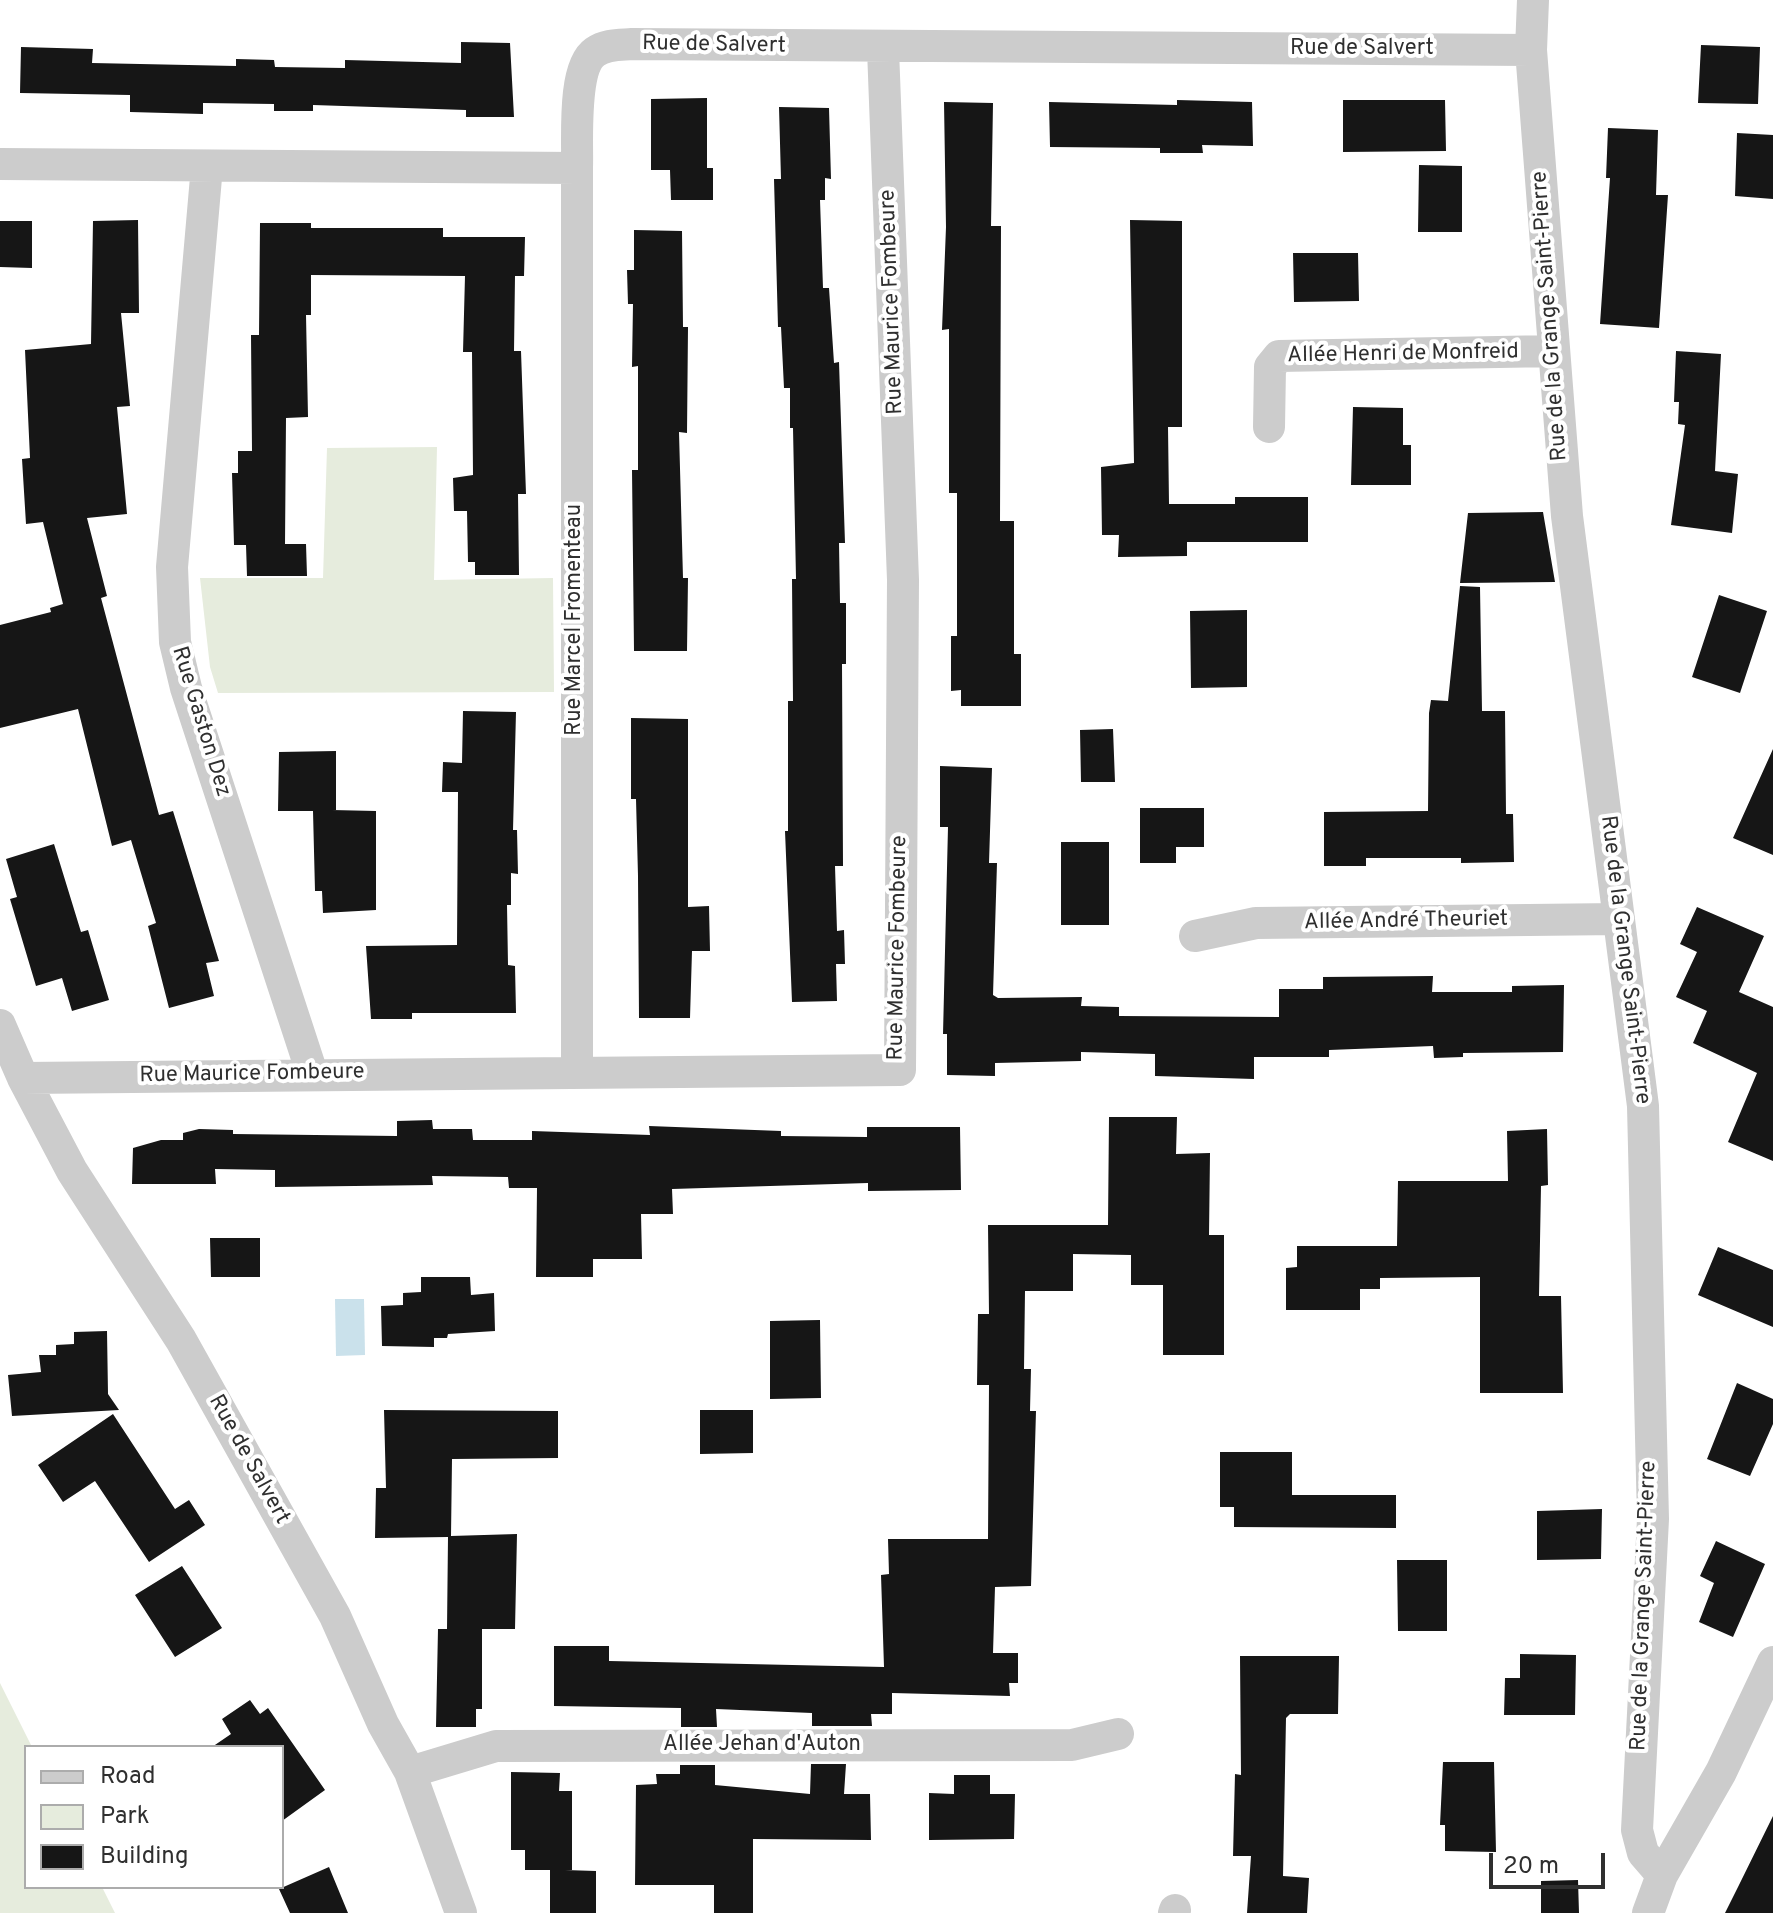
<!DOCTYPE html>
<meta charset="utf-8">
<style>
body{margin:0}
#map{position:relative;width:1773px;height:1913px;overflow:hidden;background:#fff;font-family:Overpass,sans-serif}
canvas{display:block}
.legend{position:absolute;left:24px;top:1745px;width:260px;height:144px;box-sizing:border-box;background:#fff;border:2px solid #acacac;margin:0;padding:10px 14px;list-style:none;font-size:24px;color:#2f2f2f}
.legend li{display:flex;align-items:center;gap:16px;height:40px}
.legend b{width:40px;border:2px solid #acacac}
.scale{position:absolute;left:1489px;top:1853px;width:116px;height:36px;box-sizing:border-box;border:4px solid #2f2f2f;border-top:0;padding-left:10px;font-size:24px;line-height:28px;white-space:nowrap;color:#2f2f2f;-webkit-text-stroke:6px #fff;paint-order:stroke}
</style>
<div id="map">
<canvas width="1773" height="1913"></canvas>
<ul class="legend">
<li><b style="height:10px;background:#ccc"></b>Road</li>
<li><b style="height:22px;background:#e6ecdd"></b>Park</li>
<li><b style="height:22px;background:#161616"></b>Building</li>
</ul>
<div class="scale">20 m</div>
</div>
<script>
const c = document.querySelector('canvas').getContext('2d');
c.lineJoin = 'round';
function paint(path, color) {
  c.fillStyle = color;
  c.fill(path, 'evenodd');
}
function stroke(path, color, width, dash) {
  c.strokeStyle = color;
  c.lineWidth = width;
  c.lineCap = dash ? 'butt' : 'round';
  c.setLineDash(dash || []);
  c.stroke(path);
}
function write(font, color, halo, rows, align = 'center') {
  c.font = font + ' Overpass,sans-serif';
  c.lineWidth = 8;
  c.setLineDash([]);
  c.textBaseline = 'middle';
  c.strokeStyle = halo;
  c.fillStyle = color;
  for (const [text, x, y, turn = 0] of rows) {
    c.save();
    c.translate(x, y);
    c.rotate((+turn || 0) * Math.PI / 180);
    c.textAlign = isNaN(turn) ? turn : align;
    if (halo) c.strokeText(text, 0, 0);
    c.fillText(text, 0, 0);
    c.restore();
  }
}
paint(new Path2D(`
 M 437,447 L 434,580 L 553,578 L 554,692 L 218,693 L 210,667 L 200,578 L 323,578 L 327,448 Z
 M 0,1683 L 32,1747 L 26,1747 L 26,1887 L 102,1887 L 115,1913 L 0,1913 Z`), '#e6ecdd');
paint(new Path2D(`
 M 335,1299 L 364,1299 L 365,1355 L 336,1356 Z`), '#cae1eb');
paint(new Path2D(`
 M 461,42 L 510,43 L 514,117 L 466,117 L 466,110 L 313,105 L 313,111 L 274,111 L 274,104 L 203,103 L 203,114 L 130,112 L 130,95 L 20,93 L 21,47 L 93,49 L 92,63 L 236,66 L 236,59 L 274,60 L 275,67 L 345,68 L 345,60 L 461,63 Z
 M 1701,45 L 1760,47 L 1758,104 L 1698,103 Z
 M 707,98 L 707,168 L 713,168 L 713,200 L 671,200 L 670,170 L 651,170 L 651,99 Z
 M 1177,100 L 1252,102 L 1253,146 L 1202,145 L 1203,153 L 1160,153 L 1160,148 L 1050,147 L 1049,102 L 1177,105 Z
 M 1343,100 L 1445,100 L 1446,151 L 1343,152 Z
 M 944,102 L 993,103 L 991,226 L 1001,226 L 1000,521 L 1014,521 L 1014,654 L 1021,654 L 1021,706 L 961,706 L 961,690 L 951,691 L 951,636 L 957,636 L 957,493 L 949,493 L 949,329 L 942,330 L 946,227 Z
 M 779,107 L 829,108 L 831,179 L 825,178 L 825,200 L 820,200 L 823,288 L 829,288 L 834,363 L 839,362 L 845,543 L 839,543 L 840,603 L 846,603 L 846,664 L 842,664 L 843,866 L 835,866 L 837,931 L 844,930 L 845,964 L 836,964 L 837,1001 L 792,1002 L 785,831 L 788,831 L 788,701 L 793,701 L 792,579 L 796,579 L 793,428 L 790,428 L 790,388 L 784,388 L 781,327 L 778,327 L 774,179 L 781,179 Z
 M 1608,128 L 1658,130 L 1656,195 L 1668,195 L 1659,328 L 1600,324 L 1610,178 L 1606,178 Z
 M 1737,133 L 1773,135 L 1773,199 L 1735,196 Z
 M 1419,165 L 1462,166 L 1462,232 L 1418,232 Z
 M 138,220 L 139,313 L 121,313 L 130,406 L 117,407 L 127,514 L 87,518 L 107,596 L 101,598 L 159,815 L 173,811 L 219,961 L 206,963 L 214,996 L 169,1008 L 148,926 L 156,923 L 131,840 L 112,846 L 78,709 L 0,728 L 0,625 L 51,612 L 50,608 L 63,604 L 43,522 L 26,524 L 22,459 L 30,458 L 25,350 L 91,344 L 93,221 Z
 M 1130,220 L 1182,221 L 1182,427 L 1168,427 L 1169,504 L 1235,504 L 1235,497 L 1308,497 L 1308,542 L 1187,542 L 1187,556 L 1118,557 L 1119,535 L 1102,535 L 1101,467 L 1134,463 Z
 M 0,221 L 32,221 L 32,268 L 0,267 Z
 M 260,223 L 311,223 L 311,228 L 443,228 L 443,237 L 525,237 L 524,276 L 515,276 L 514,351 L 521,351 L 526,494 L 518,494 L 519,575 L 475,575 L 475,562 L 468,562 L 467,511 L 454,511 L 453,478 L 473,475 L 472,352 L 463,352 L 465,276 L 311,275 L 311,315 L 306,315 L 308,417 L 286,418 L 285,544 L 306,544 L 307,576 L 247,576 L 246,545 L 234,545 L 232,473 L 238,473 L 238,451 L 252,451 L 251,335 L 259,335 Z
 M 634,230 L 682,231 L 683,327 L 688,327 L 687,433 L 679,432 L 683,578 L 688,578 L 687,651 L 634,651 L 632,470 L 638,470 L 638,366 L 632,367 L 633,304 L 628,304 L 627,270 L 634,270 Z
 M 1293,253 L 1358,253 L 1359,301 L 1294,302 Z
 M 1676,351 L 1721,354 L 1715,471 L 1738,474 L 1732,533 L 1671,525 L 1685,425 L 1678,424 L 1679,402 L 1674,402 Z
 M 1353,407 L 1403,408 L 1403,445 L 1411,445 L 1411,485 L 1351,485 Z
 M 1543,512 L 1555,582 L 1460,583 L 1468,513 Z
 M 1460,586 L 1480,587 L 1482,711 L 1505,711 L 1506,814 L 1513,814 L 1514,862 L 1461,863 L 1461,858 L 1366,858 L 1366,866 L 1324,866 L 1324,812 L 1428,811 L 1429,713 L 1431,700 L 1448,701 Z
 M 1719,595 L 1767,611 L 1740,693 L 1692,677 Z
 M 1247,610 L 1247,687 L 1191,688 L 1190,611 Z
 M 463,711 L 516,712 L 513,830 L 517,830 L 518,874 L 511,873 L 511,905 L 507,905 L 508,965 L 515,966 L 516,1013 L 412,1013 L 412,1019 L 371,1019 L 366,946 L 457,945 L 458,792 L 442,792 L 443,762 L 462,763 Z
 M 631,718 L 688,719 L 688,907 L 709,906 L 710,951 L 692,951 L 690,1018 L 639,1018 L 638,876 L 636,799 L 631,799 Z
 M 1113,729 L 1115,782 L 1081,782 L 1080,730 Z
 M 1773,749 L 1773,855 L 1733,838 Z
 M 336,751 L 336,810 L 332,810 L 376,811 L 376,910 L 323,913 L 322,891 L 315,891 L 313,811 L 278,811 L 279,752 Z
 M 940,766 L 992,768 L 989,863 L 997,863 L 993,995 L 998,998 L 1082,997 L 1081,1006 L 1119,1007 L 1119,1016 L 1279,1017 L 1279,989 L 1323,989 L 1323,977 L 1433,976 L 1432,992 L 1512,992 L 1512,986 L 1564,985 L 1563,1052 L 1463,1053 L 1463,1057 L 1434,1058 L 1433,1046 L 1329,1050 L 1329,1057 L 1254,1057 L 1254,1079 L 1155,1076 L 1155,1054 L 1081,1052 L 1081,1061 L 995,1063 L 995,1076 L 947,1075 L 947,1034 L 943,1034 L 948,827 L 940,827 Z
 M 1140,808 L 1204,808 L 1204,847 L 1176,847 L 1176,863 L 1140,863 Z
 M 1061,842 L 1109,842 L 1109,925 L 1061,925 Z
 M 54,844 L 81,932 L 88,930 L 109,1000 L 72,1011 L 62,978 L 36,986 L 10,899 L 17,897 L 6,859 Z
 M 1697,907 L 1764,936 L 1739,992 L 1773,1007 L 1773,1161 L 1728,1142 L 1757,1073 L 1693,1043 L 1707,1011 L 1676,997 L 1697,952 L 1680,944 Z
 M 1109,1117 L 1177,1117 L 1176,1154 L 1210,1153 L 1209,1235 L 1224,1235 L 1224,1355 L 1163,1355 L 1163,1285 L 1131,1285 L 1131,1255 L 1073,1254 L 1073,1291 L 1025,1291 L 1024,1369 L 1031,1369 L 1030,1411 L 1036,1411 L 1031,1586 L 995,1587 L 993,1653 L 1018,1653 L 1018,1683 L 1009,1683 L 1010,1696 L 892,1693 L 892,1714 L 871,1714 L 872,1726 L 812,1726 L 812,1713 L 716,1709 L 717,1727 L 681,1727 L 681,1708 L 554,1706 L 554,1646 L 609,1646 L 609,1661 L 884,1667 L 881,1575 L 889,1574 L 888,1539 L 988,1539 L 989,1385 L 977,1385 L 978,1314 L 989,1314 L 988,1225 L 1108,1225 Z
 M 432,1120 L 433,1129 L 472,1129 L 473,1140 L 532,1140 L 532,1131 L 650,1135 L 649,1126 L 781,1131 L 781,1136 L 867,1137 L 867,1127 L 960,1127 L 961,1190 L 868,1191 L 868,1183 L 672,1189 L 673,1214 L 641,1214 L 642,1259 L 593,1259 L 593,1277 L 536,1277 L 537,1188 L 509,1188 L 508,1177 L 432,1176 L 433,1185 L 275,1187 L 275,1170 L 215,1169 L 216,1184 L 132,1184 L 133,1148 L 161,1140 L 183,1140 L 183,1133 L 199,1129 L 233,1130 L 233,1134 L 397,1136 L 397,1121 Z
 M 1547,1129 L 1548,1185 L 1541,1186 L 1539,1296 L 1561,1296 L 1563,1393 L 1480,1393 L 1480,1277 L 1380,1278 L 1380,1289 L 1360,1289 L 1360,1310 L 1286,1310 L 1286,1268 L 1297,1267 L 1297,1246 L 1397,1246 L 1398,1181 L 1508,1181 L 1507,1131 Z
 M 210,1238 L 260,1238 L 260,1277 L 211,1277 Z
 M 1718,1247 L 1773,1270 L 1773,1327 L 1698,1295 Z
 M 421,1277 L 470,1277 L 471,1295 L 494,1293 L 495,1331 L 448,1334 L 447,1338 L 434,1338 L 434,1347 L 382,1346 L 381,1306 L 403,1305 L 403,1293 L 421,1292 Z
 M 820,1320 L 821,1398 L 770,1399 L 770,1321 Z
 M 107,1331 L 108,1394 L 119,1410 L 12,1416 L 8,1375 L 41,1372 L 39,1355 L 56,1355 L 56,1345 L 74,1344 L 74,1332 Z
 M 1737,1383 L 1773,1399 L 1773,1424 L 1750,1476 L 1707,1459 Z
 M 384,1410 L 558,1411 L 558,1458 L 452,1459 L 451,1536 L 517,1534 L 515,1629 L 482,1629 L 482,1709 L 476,1709 L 476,1727 L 436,1727 L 438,1629 L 447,1629 L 448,1537 L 375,1538 L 376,1488 L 386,1488 Z
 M 700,1410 L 753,1410 L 753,1453 L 700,1454 Z
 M 113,1414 L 175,1509 L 189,1500 L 205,1525 L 149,1562 L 95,1481 L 63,1502 L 38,1465 Z
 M 1220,1452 L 1292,1452 L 1292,1495 L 1396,1495 L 1396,1528 L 1234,1527 L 1234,1507 L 1220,1507 Z
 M 1602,1509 L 1601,1559 L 1537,1560 L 1537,1511 Z
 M 1716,1541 L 1765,1564 L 1733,1637 L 1699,1622 L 1714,1583 L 1700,1576 Z
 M 1397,1560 L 1447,1560 L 1447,1631 L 1398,1631 Z
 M 182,1566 L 222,1628 L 175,1657 L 135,1595 Z
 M 1520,1654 L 1576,1655 L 1575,1715 L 1504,1715 L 1505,1678 L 1520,1678 Z
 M 1240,1656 L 1339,1656 L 1338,1714 L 1290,1714 L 1286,1718 L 1283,1876 L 1309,1878 L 1307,1913 L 1247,1913 L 1251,1856 L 1233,1856 L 1235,1774 L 1241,1775 Z
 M 250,1700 L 260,1714 L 268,1708 L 325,1790 L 282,1821 L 282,1747 L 212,1747 L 231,1734 L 222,1719 Z
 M 1443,1762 L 1494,1762 L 1496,1852 L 1445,1851 L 1445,1825 L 1440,1825 Z
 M 811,1764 L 846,1764 L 844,1794 L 870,1794 L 871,1840 L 753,1839 L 753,1913 L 714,1913 L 714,1885 L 635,1885 L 636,1785 L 657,1784 L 656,1774 L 680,1774 L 680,1765 L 715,1765 L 715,1785 L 810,1794 Z
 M 511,1772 L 560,1773 L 559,1791 L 572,1791 L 572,1870 L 565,1870 L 596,1871 L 596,1913 L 550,1913 L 550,1870 L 525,1870 L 525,1850 L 511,1850 Z
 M 954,1775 L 990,1775 L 990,1794 L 1015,1794 L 1014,1839 L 929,1840 L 929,1793 L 954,1794 Z
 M 1773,1816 L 1773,1913 L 1725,1913 L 1738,1887 Z
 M 329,1867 L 348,1913 L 290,1913 L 279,1889 Z
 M 1578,1880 L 1579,1913 L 1541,1913 L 1541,1881 Z`), '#161616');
stroke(new Path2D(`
 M 1533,0 L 1531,50 L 1567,516 L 1643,1106 L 1653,1519 L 1637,1830 L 1643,1853 L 1662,1875
 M 0,164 L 577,168 C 578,141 572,68 595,52 C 606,44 620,45 632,44 L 1531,50
 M 207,166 L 172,567 L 175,642 L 186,688 L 312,1073
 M 1269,427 L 1270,367 L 1279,356 L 1553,351
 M 1195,936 L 1256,923 L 1619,919
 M 0,1025 L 23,1078 L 72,1171 L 181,1340 L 335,1616 L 383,1724 L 410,1772 L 461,1913
 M 577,1072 L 577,168
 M 23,1078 L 900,1070 L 903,580 L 883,49
 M 410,1772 L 496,1746 L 1072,1745 L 1118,1734
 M 1174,1913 L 1175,1910
 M 1648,1913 L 1662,1875 L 1721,1772 L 1773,1662`), '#ccc', 32);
write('22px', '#2f2f2f', '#fff', [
 ["Rue de Salvert",714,46,1],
 ["Rue de Salvert",1362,50],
 ["Rue Maurice Fombeure",893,302,-92],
 ["Rue de la Grange Saint-Pierre",1551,316,-94],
 ["Allée Henri de Monfreid",1403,355,-1],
 ["Rue Marcel Fromenteau",576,620,-90],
 ["Rue Gaston Dez",200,722,73],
 ["Allée André Theuriet",1406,922,-1],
 ["Rue Maurice Fombeure",899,948,-89],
 ["Rue de la Grange Saint-Pierre",1624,960,83],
 ["Rue Maurice Fombeure",252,1075,-1],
 ["Rue de Salvert",248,1460,61],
 ["Rue de la Grange Saint-Pierre",1645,1606,-88],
 ["Allée Jehan d'Auton",762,1746]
]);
</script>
